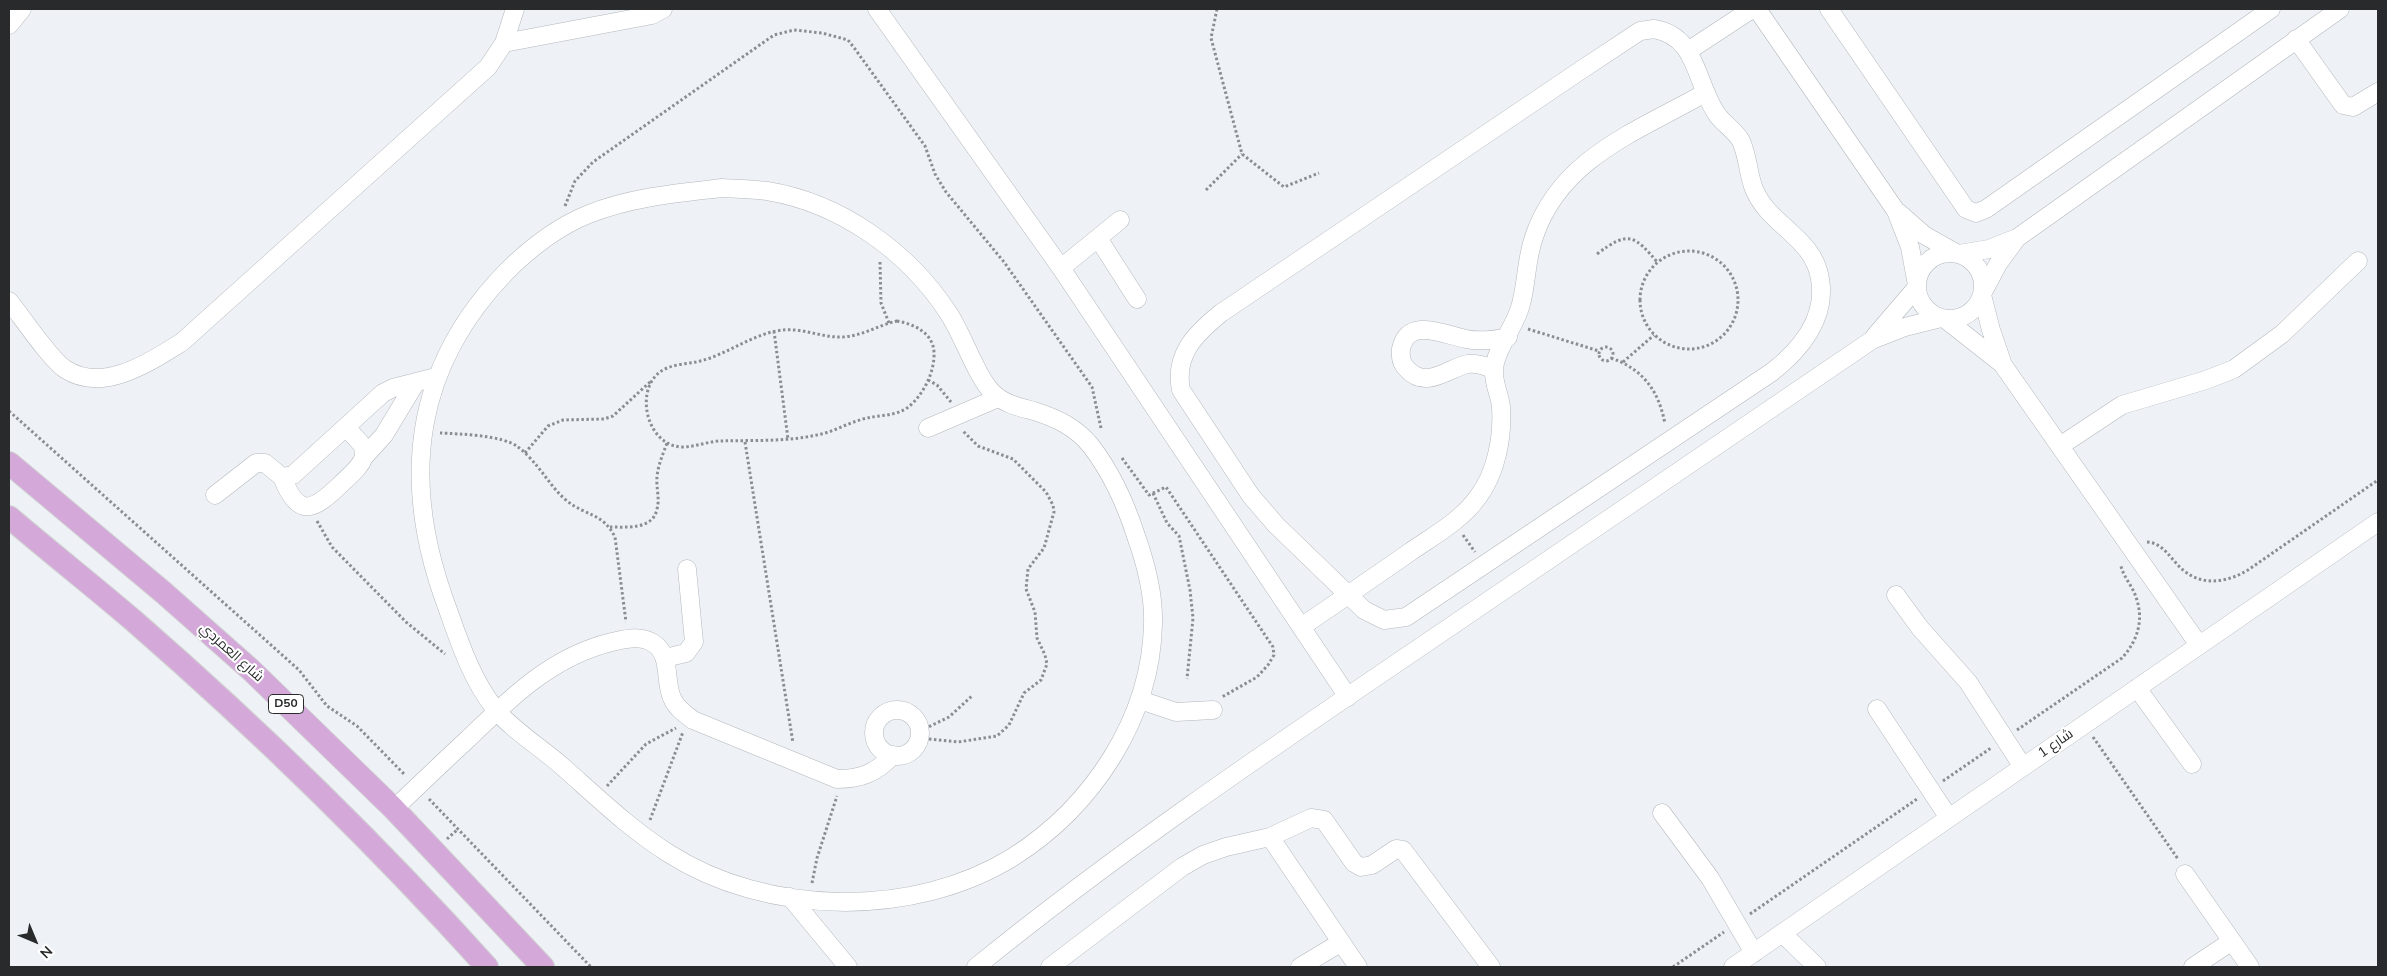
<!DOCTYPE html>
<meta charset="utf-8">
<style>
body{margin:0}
#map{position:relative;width:2387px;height:976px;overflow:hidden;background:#eef2f7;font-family:"Nunito Sans",sans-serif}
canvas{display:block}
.frame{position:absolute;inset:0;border:10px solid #282a2b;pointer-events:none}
.north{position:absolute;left:10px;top:916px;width:50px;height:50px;-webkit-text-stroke:4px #fff;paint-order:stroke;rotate:135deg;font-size:14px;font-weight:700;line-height:20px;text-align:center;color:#282a2b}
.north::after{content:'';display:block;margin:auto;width:18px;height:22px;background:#282a2b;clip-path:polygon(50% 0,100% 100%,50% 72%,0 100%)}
</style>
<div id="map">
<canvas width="2387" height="976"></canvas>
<div class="frame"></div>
<div class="north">N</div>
</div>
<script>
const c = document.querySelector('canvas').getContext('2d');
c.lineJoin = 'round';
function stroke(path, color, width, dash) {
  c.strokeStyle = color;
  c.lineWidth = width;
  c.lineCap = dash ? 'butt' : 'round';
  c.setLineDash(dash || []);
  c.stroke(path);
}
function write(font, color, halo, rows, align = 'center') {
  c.font = font + ' "Nunito Sans",Cairo,sans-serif';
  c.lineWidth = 4;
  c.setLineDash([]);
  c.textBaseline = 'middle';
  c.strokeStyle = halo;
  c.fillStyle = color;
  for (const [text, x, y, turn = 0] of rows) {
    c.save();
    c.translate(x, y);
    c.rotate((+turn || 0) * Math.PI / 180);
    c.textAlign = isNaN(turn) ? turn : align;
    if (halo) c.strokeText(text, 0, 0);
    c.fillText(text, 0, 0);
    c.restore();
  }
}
const minor = new Path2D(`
 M 877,9 L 1061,268 L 1348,697
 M 1757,9 L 1896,211 L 1910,247 L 1917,285
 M 1829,9 L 1966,209 L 1976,213 L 1986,209 L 2271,9
 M 9,25 L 22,9
 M 1654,29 C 1697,36 1695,81 1716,113 C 1722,123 1735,130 1741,141 C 1748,156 1748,174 1754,189 C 1769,226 1814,237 1820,279 C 1827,318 1800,350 1772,372 L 1406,617 L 1384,620 L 1364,610 L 1276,525 L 1251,496 L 1181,390 C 1174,355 1195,334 1221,313 L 1581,70 L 1640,31 Z
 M 2296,39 L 2343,105 L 2353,107 L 2378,92
 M 504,43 L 652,15 L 663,9
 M 1688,51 L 1752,9
 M 722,188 C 737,189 752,189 767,191 C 841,203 909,252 949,314 C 963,335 977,378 993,393 C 1004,404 1019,407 1034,411 C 1056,418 1076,427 1091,446 C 1111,472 1126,505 1136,536 C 1146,564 1154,594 1153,624 C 1151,719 1092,807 1013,857 C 913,919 766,916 668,853 C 630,829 597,797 563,767 C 543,749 511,729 495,709 C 469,676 457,634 443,596 C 401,475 415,366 506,272 C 529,249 559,226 589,214 C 631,197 678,193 722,188 Z
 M 1899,213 L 1924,235 L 1956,253
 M 1098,238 L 1137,299
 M1917 286a33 33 0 1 1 66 0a33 33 0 1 1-66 0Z
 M 1959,254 L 1989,249 L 2017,238 L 2340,9
 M 1061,268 L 1120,220
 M 1983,292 L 1998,264 L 2017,238
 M 1982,295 L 1991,330 L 2003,365 L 2199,645
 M 9,301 C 22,317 50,359 65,369 C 103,394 150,362 182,342 L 488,67 L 504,43 L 515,9
 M 1945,319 L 2001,363
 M 1875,336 L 1917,287
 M 1494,370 C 1486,366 1478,363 1468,364 C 1450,367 1427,390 1408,370 C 1402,365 1400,357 1401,349 C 1408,316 1445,335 1466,339 C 1480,342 1494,340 1508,337
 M 928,428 L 998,398
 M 2060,446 L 2122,405 L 2206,380 L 2234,369 L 2282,334 L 2358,261
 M 364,457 L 384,435 L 416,382
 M 282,477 C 299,519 313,511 341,484 C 349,476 360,468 364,457 L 363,446 L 346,427
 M 215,495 L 256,463 L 265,463 L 282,477 L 293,475 L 383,393 L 393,388 L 436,377
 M 1896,595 L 1920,628 L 1968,682 L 2023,767
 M 1301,627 C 1338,602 1374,577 1410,552 C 1433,536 1461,521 1478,497 C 1496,473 1503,438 1501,407 C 1500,395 1493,383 1494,370 C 1495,349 1516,326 1521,304 C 1527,282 1526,259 1534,237 C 1560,158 1638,131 1705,93
 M 665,658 L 686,653 L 694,642 L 687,569
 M 2137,688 L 2192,764
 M 1140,700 L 1176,712 L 1213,710
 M 1877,709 L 1949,818
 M874 733a23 23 0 1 1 46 0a23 23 0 1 1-46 0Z
 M 394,809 C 419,785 444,761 469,738 C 511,697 553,656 612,642 C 626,639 640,635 653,643 C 672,655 664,680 672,698 C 676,708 685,714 693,720 L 837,779 C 861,779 876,773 893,755
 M 1662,813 L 1710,878 L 1754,953
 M 1270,837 L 1358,967
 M 2185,874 L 2250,967
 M 790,897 L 848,967
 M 1782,933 L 1817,967
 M 976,967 C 1115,854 1264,753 1413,652 C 1566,548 1719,444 1872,340 L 1905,327 L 1941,318
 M 1050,967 L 1182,867 L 1203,855 L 1226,847 L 1270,837 L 1311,818 L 1324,820 L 1354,863 L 1361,867 L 1372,865 L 1396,849 L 1403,850 L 1491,967
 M 1300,967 L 1340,943
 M 1733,967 L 2378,522
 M 2193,967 L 2232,941`);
const major = new Path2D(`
 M 9,463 L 164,593 L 251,670 L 394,809 L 543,967
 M 9,517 C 50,552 93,586 134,621 C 258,729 377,845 487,967`);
stroke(minor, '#b3b7bb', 19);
stroke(major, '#d0d0d0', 24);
stroke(new Path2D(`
 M 1217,9 L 1211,38 L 1242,154 L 1284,187 L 1319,173
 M 1206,190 L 1242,154
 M 565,206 L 575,181 L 593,162 L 774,35 L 794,30 L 822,33 L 848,40 L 855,49 L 925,146 L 935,174 L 946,192 L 1004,262 L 1092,387 L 1101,428
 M1640 300a49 49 0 1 1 98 0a49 49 0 1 1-98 0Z
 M 1597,254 C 1629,230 1634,235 1658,263
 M 880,262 L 881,303 L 889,323
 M 897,321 C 914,324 933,333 934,352 C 935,372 923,396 907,408 C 895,416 880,415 867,418 C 849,422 834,432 817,435 C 785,442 751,440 719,441 C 706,442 695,447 682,447 C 647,446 634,391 660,372 C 669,365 684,364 696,362 C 725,356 747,337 776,331 C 802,326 819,338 843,337 C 862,336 879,325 897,321 Z
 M 1528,329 L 1599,351
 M 774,331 L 788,439
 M1599 354a7 7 0 1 1 14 0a7 7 0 1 1-14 0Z
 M 1611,358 C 1643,369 1659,391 1665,424
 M 1623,362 L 1654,335
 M 928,380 L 937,385 L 951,402
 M 9,411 L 299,670 L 327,706 L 357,726 L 405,775
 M 440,433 C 459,434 503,435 518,447 C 525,452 532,460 537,466 C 547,478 555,491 567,501 C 586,516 603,513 615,537 L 626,622
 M 745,442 L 793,743
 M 525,453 L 548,426 L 563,420 L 604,419 L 613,416 L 650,382
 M 1122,458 L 1149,495 L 1166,487 L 1273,647 L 1274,655 L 1268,665 L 1257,677 L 1222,697
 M 1153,493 L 1167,523 L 1179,536 L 1190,590 L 1193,618 L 1187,679
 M 317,521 L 332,547 L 406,622 L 445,654
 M 610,527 C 626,527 653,530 657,509 C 660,499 656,487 657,477 C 658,465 663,454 667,443
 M 1463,535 L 1475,552
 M 2147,542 C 2164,543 2171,560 2183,570 C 2203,587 2228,582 2248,570 L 2378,480
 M 2017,730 L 2122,658 C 2140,638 2145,615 2133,590 C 2129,582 2123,575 2121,566
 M 920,731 L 949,717 L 973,695
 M 2093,737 L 2178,859
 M 919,738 L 958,742 L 997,736 L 1009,725 L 1024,693 L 1041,680 L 1047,664 L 1045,655 L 1037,638 L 1035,612 L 1026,589 L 1028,569 L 1044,548 L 1054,512 L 1053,505 L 1046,492 L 1013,459 L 978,446 L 962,430
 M 1943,781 L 1991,748
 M 607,786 L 646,744 L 676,728
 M 429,799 L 591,967
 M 650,820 L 683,732
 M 447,839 L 458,829
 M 812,883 L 817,858 L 837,796
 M 1750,914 L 1917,799
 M 1673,967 L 1724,932`), '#8b8e91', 3, [2.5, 2.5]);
stroke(minor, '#fff', 18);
stroke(major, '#d4a9da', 22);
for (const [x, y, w] of [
 [286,704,35]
]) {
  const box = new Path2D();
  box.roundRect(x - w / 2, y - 9.5, w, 19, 4);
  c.fillStyle = '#fff';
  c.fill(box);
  stroke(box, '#282a2b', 1);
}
write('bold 12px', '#282a2b', null, [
 ["D50",286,704]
]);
write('14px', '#282a2b', '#fff', [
 ["شارع العمردي",231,653,42],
 ["شارع 1",2056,744,-35]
]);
</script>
